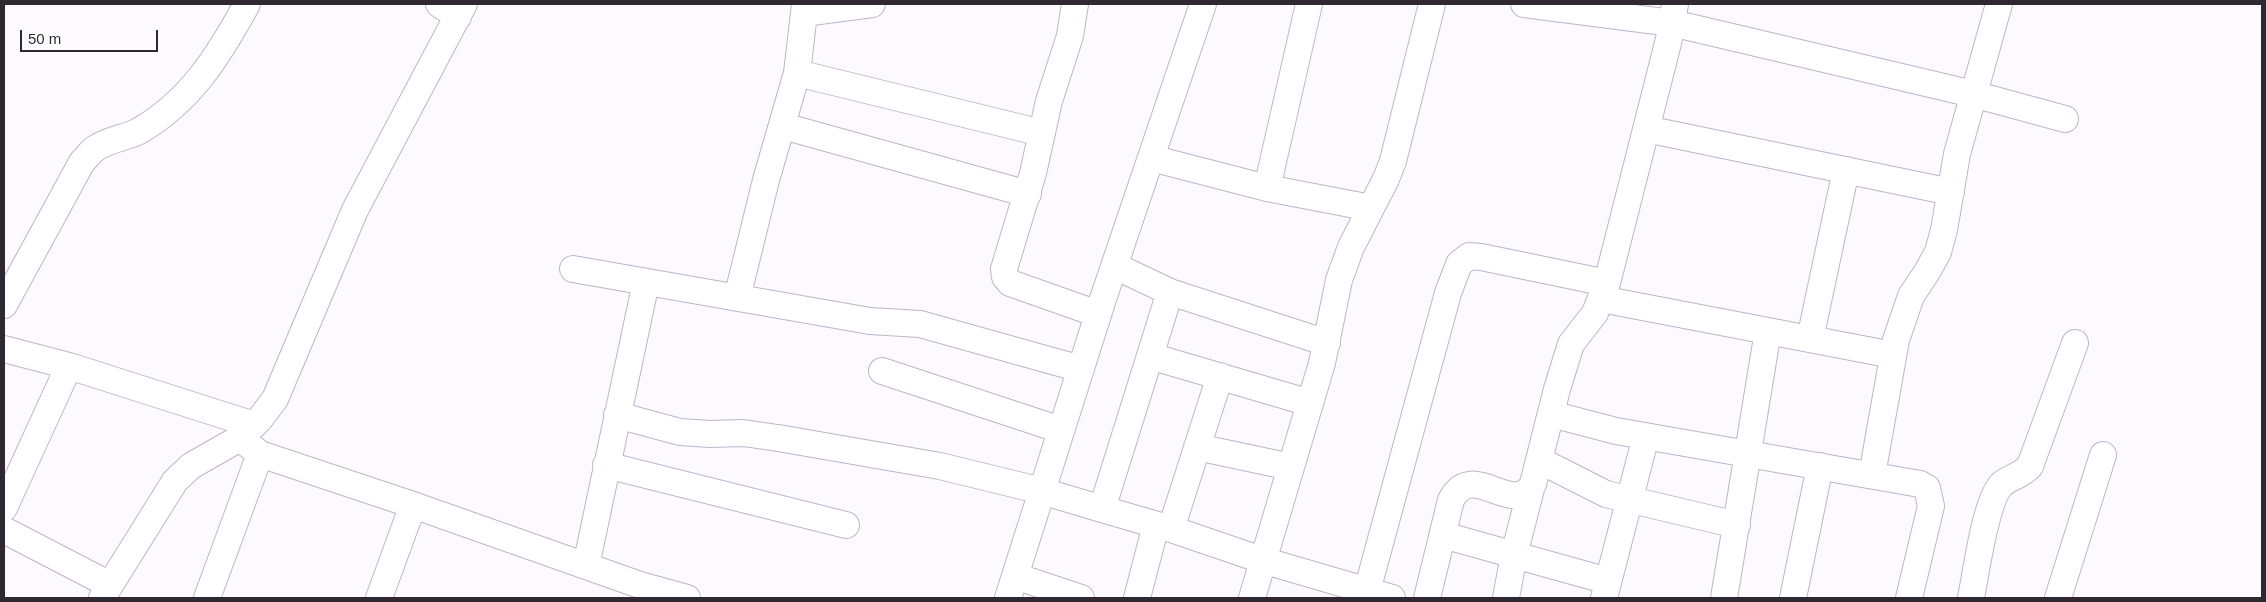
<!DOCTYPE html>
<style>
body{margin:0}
#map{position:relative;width:2266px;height:602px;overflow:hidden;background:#fdfaff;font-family:Helvetica,sans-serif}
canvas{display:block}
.frame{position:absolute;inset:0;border:5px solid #2e2831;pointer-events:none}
.scale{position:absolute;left:20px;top:30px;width:138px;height:22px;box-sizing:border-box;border:2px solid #2e2831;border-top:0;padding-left:6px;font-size:15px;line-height:18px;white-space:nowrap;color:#2e2831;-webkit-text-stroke:4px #fff;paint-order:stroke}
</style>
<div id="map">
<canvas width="2266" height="602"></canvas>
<div class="frame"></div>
<div class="scale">50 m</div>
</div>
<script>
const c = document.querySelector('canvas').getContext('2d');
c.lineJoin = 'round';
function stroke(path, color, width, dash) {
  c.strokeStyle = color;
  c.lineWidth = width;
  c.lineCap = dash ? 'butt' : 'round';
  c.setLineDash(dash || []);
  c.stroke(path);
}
const minor = new Path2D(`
 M 439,4 L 458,17
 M 1075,4 L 1070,36 L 1049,101 L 1033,173 L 1004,269 L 1005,277 L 1010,283 L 1098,314
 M 1524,4 L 1672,23 L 1973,94 L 2065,119
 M 804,13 L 872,4
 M 797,73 L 1042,133
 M 783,126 L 1028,194
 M 1646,129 L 1951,192
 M 1151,158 L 1267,188 L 1371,208
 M 1267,188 L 1309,4
 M 1115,266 L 1170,292 L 1327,343
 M 573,269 L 870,321 L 920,324 L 1081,369
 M 737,298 L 766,180 L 797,73 L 805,4
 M 1601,299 L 1893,355
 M 4,305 L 82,162 C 87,157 91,151 96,148 C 109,139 126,138 139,131 C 191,101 219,55 247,4
 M 1810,339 L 1846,170
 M 4,349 L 69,366 L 4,508
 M 1150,356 L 1310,403
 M 69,366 L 254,425
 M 882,371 L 1061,430
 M 1551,414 L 1616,431 L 1920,484 L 1927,488 L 1931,506 L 1909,598
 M 617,415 L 680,432 L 710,434 L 743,433 L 778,438 L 940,466 L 1042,491 L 1102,509 L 1171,529 L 1262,560 L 1392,598
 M 240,438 L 260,454 L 413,505 L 640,585 L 687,598
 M 1197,447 L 1291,467
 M 1539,460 L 1606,494 L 1737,525
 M 606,465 L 846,525
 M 1872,475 L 1896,340 L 1911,296 L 1927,272 L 1938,252 L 1944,230 L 1957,154 L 1999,4
 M 1102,509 L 1170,292
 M 1171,529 L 1220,376
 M 4,530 L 110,585
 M 1443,535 L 1608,581
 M 586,566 L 646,282
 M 1015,576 L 1081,598
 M 1367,591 L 1448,293 L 1459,264 L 1469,256 L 1481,257 L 1607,283
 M 102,598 L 175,481 L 191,466 L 240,438 L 259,420 L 275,399 L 355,210 L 464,4
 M 207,598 L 260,454
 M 379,598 L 413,505
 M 1008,598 L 1103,299 L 1203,4
 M 1137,598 L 1156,525
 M 1252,598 L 1322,363 L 1339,280 L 1351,247 L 1386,179 L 1393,161 L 1432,4
 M 1427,598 L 1451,500 C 1473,458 1513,519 1533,484 L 1557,389 L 1571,344 L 1595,313 L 1607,283 L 1669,39 L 1675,4
 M 1506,598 L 1514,555 L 1531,489
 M 1604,598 L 1646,436
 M 1724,598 L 1768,331
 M 1793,598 L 1820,466
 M 1971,598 C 1976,573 1985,503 2001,485 C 2009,477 2020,477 2030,466 L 2075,343
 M 2058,598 L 2103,455`);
stroke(minor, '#c1b3c8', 28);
stroke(minor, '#fff', 26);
</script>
